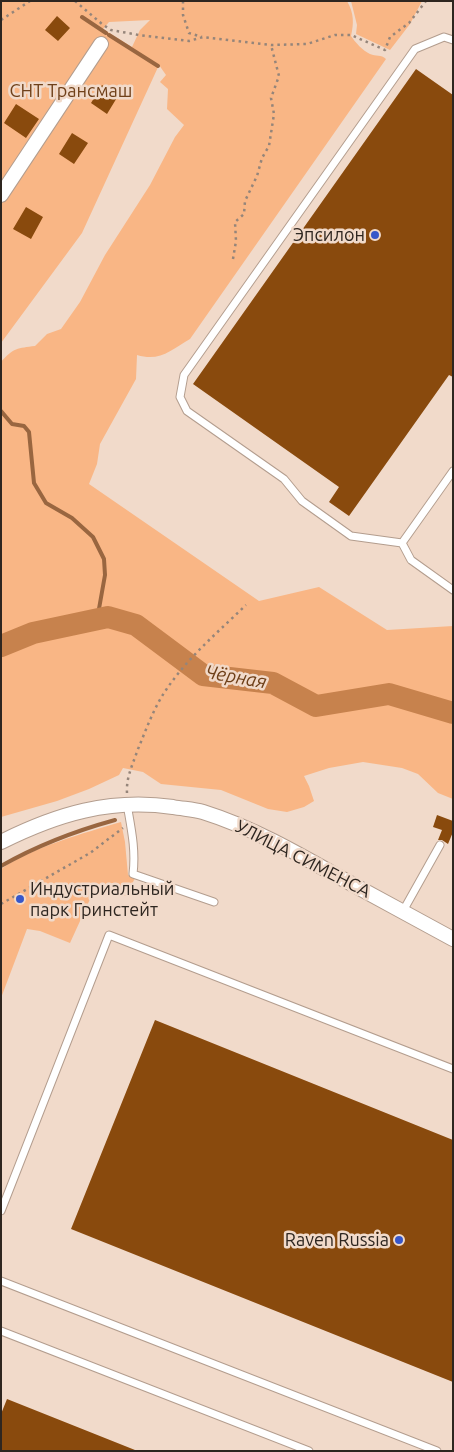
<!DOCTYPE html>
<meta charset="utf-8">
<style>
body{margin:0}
#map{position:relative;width:454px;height:1452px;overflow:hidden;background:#f1daca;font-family:Ubuntu,sans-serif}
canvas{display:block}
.frame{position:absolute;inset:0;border:2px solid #2e2620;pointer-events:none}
</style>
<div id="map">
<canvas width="454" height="1452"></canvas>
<div class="frame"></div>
</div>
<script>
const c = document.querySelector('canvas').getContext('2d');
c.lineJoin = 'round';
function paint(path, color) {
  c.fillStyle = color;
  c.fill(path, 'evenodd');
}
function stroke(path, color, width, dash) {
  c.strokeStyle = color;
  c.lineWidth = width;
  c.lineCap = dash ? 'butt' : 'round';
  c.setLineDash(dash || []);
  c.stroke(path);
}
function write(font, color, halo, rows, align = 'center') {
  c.font = font + ' Ubuntu,sans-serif';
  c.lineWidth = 5;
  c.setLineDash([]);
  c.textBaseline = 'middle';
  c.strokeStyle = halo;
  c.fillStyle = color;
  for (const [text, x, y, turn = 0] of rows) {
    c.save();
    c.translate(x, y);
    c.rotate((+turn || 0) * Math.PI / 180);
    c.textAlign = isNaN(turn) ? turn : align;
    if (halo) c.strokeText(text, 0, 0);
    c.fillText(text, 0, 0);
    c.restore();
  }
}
paint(new Path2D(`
 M 1,1 L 347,1 C 354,13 354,23 351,36 C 355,42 363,51 370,54 C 376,57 381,54 386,59 L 190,339 C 171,350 160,362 137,355 L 136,379 L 100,444 L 97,464 L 89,484 L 259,601 L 319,587 L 387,630 L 453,626 L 453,799 L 438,793 L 418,774 L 402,768 L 363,762 L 329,768 L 304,776 L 309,786 L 314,801 L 304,807 L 287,812 L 268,809 L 221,790 L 161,784 L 143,772 L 123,768 L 119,775 L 89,789 L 57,801 L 1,817 L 1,362 C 13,348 18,348 35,346 L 47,334 L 61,329 L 80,302 L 105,255 L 150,185 L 175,137 L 184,125 L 167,109 L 168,89 L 160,82 L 166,75 L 159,65 L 82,233 L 1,343 ZM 150,20 L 140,30 L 132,47 L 103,29 L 109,22 Z
 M 351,1 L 422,1 L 410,24 L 390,50 L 356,34 L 357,25 Z
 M 121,822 L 125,842 L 128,875 L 135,878 L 126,896 L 96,886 L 70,943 L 40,931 L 27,929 L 1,998 L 1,869 C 33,847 84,833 121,822 Z`), '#f9b685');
stroke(new Path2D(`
 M 82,17 L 106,33
 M 109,35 L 158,66
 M 1,411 L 12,424 L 24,426 L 29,432 L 34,483 L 46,503 L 72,518 L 93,537 L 104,559 L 105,575 L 97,620
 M 1,866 C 38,845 75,831 115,820`), '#996640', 4);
stroke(new Path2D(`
 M 1,646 L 33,633 L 108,617 L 136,625 L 203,675 L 273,683 L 316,706 L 389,694 L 453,713`), '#c7824d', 22);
paint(new Path2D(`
 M 57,16 L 70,28 L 58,41 L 45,30 Z
 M 416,69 L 453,95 L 453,377 L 449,375 L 349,516 L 329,502 L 339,487 L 193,384 Z
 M 102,85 L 118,96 L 107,114 L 91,103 Z
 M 16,104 L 39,119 L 26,138 L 4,123 Z
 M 72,133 L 88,143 L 74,164 L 59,154 Z
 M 26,207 L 43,217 L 31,239 L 13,229 Z
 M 437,815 L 453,821 L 453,832 L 448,844 L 442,840 L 438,840 L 442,830 L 433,827 Z
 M 155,1020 L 453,1140 L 453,1382 L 71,1229 Z
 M 7,1399 L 135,1450 L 135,1451 L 1,1451 L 1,1414 Z`), '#894a0d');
const service = new Path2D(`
 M 453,40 L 444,37 L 415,49 L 184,375 L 180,397 L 187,411 L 284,479 L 302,501 L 351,536 L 402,543 L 453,471
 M 402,543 L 411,560 L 453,590
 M 127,804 C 131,828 136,849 133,874 L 214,902
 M 403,911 L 440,845
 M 1,1211 L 109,935 L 453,1069
 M 1,1281 L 437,1451
 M 1,1331 L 309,1451`);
const minor = new Path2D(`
 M 1,195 L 101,44
 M 1,842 C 57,814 110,798 173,807 C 183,809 193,809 203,812 C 251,827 295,852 339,877 C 377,898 415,918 453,939`);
stroke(service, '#b39d8e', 9);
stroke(minor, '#b39d8e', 16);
stroke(new Path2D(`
 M 75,1 L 102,24 L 111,30 L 139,35 L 189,41 L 203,37 L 271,45 L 307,44 L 335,35 L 351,35 L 385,50 L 390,37 L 409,23 L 426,1
 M 183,1 L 183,15 L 189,33 L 202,37
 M 1,20 L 30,1
 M 233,259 L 236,241 L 235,222 L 244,214 L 245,201 L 257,176 L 262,158 L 269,146 L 274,114 L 271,98 L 279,76 L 271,45
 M 127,793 C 126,777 133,764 138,749 C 146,730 153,710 164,693 C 186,659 217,633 246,605
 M 1,904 L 90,853 L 123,828`), '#95857a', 2.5, [2.5, 4]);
stroke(service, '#fff', 7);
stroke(minor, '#fff', 14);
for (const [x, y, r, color] of [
 [375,235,5,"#3757c9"],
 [20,899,5,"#3757c9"],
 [399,1240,5,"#3757c9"]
]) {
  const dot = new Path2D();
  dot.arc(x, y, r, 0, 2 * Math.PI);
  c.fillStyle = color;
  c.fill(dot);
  stroke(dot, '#f1daca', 2);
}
write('18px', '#70411a', '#f1daca', [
 ["СНТ Трансмаш",71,91]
]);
write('18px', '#2e2620', '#f1daca', [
 ["Эпсилон",365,235],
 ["Индустриальный",30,889,"left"],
 ["парк Гринстейт",30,910,"left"],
 ["Raven Russia",389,1240]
], 'right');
write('18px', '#2e2620', '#f1daca', [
 ["УЛИЦА СИМЕНСА",303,859,27]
]);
write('italic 19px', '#6f4019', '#f1daca', [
 ["Чёрная",236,677,10]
]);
</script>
